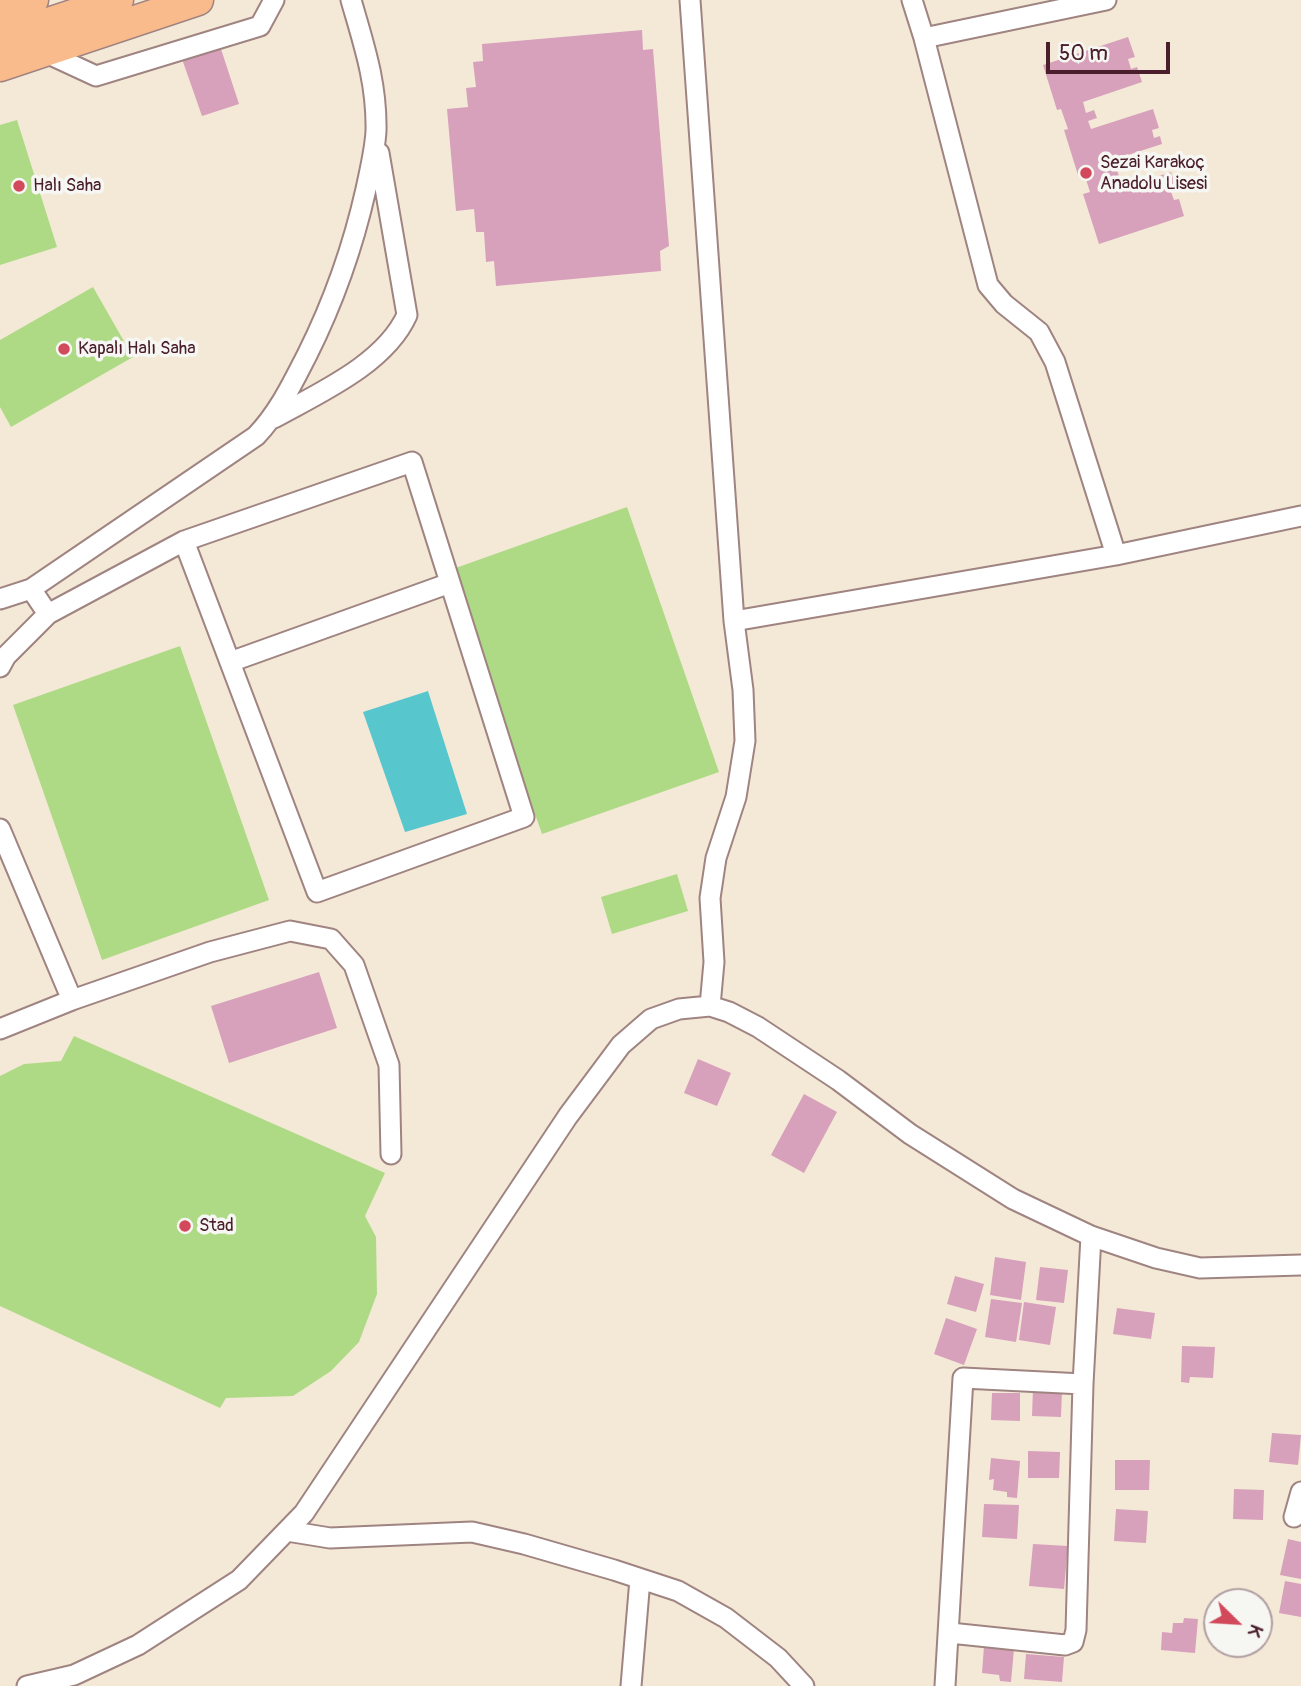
<!DOCTYPE html>
<meta charset="utf-8">
<style>
body{margin:0}
#map{position:relative;width:1301px;height:1686px;overflow:hidden;background:#f4e9d7;font-family:Pangolin,sans-serif}
canvas{display:block}
.north{position:absolute;left:1203px;top:1588px;width:70px;height:70px;box-sizing:border-box;background:#f6f6f2;border:2px solid #b1a0a2;border-radius:50%;rotate:114deg;font-size:19px;font-weight:700;line-height:28px;text-align:center;color:#4a1f2b}
.north::after{content:'';display:block;margin:auto;width:24px;height:32px;background:#d1495b;clip-path:polygon(50% 0,100% 100%,50% 72%,0 100%)}
.scale{position:absolute;left:1046px;top:42px;width:124px;height:32px;box-sizing:border-box;border:4px solid #4a1f2b;border-top:0;padding-left:9px;font-size:21px;line-height:24px;white-space:nowrap;color:#4a1f2b;-webkit-text-stroke:5px #f6f6f2;paint-order:stroke}
</style>
<div id="map">
<canvas width="1301" height="1686"></canvas>
<div class="north">K</div>
<div class="scale">50 m</div>
</div>
<script>
const c = document.querySelector('canvas').getContext('2d');
c.lineJoin = 'round';
function paint(path, color) {
  c.fillStyle = color;
  c.fill(path, 'evenodd');
}
function stroke(path, color, width, dash) {
  c.strokeStyle = color;
  c.lineWidth = width;
  c.lineCap = dash ? 'butt' : 'round';
  c.setLineDash(dash || []);
  c.stroke(path);
}
function write(font, color, halo, rows, align = 'center') {
  c.font = font + ' Pangolin,sans-serif';
  c.lineWidth = 7;
  c.setLineDash([]);
  c.textBaseline = 'middle';
  c.strokeStyle = halo;
  c.fillStyle = color;
  for (const [text, x, y, turn = 0] of rows) {
    c.save();
    c.translate(x, y);
    c.rotate((+turn || 0) * Math.PI / 180);
    c.textAlign = isNaN(turn) ? turn : align;
    if (halo) c.strokeText(text, 0, 0);
    c.fillText(text, 0, 0);
    c.restore();
  }
}
paint(new Path2D(`
 M 17,120 L 57,247 L 0,265 L 0,125 Z
 M 93,287 L 133,357 L 11,427 L 0,407 L 0,340 Z
 M 627,507 L 719,772 L 542,834 L 450,570 Z
 M 180,646 L 269,900 L 102,960 L 13,705 Z
 M 677,874 L 688,911 L 612,934 L 601,897 Z
 M 74,1036 L 385,1173 L 365,1216 L 376,1237 L 377,1294 L 359,1342 L 331,1371 L 293,1396 L 226,1398 L 220,1408 L 0,1306 L 0,1076 L 24,1064 L 61,1061 Z`), '#aeda85');
paint(new Path2D(`
 M 428,691 L 467,814 L 405,832 L 363,712 Z`), '#58c6cd');
paint(new Path2D(`
 M 642,30 L 643,50 L 653,49 L 669,246 L 660,251 L 661,271 L 496,286 L 494,261 L 486,262 L 484,232 L 476,232 L 474,209 L 456,211 L 447,109 L 468,107 L 466,88 L 476,87 L 473,62 L 483,61 L 482,44 Z
 M 1128,37 L 1135,57 L 1128,59 L 1131,69 L 1137,67 L 1142,82 L 1083,102 L 1086,113 L 1094,110 L 1097,118 L 1088,121 L 1091,129 L 1153,109 L 1159,128 L 1152,130 L 1154,138 L 1160,136 L 1162,144 L 1103,163 L 1106,172 L 1116,168 L 1119,176 L 1108,179 L 1112,191 L 1171,172 L 1177,190 L 1171,192 L 1174,200 L 1179,199 L 1184,216 L 1099,244 L 1083,194 L 1090,192 L 1084,173 L 1078,175 L 1064,130 L 1068,129 L 1061,109 L 1057,110 L 1043,65 Z
 M 220,46 L 239,104 L 202,116 L 182,59 Z
 M 319,972 L 337,1028 L 229,1063 L 211,1006 Z
 M 698,1059 L 731,1073 L 717,1106 L 684,1093 Z
 M 804,1094 L 837,1112 L 804,1173 L 771,1155 Z
 M 995,1257 L 1026,1262 L 1021,1300 L 990,1295 Z
 M 1040,1267 L 1068,1270 L 1064,1303 L 1036,1300 Z
 M 955,1276 L 984,1284 L 976,1312 L 947,1304 Z
 M 991,1299 L 1022,1303 L 1016,1342 L 985,1337 Z
 M 1024,1302 L 1056,1307 L 1050,1345 L 1019,1340 Z
 M 1117,1308 L 1155,1313 L 1151,1339 L 1113,1334 Z
 M 946,1318 L 977,1329 L 964,1365 L 934,1354 Z
 M 1182,1346 L 1215,1347 L 1213,1378 L 1190,1377 L 1189,1383 L 1181,1382 Z
 M 1033,1389 L 1062,1390 L 1061,1417 L 1032,1416 Z
 M 992,1393 L 1020,1393 L 1020,1421 L 991,1420 Z
 M 1272,1433 L 1301,1435 L 1298,1465 L 1269,1462 Z
 M 1028,1451 L 1060,1452 L 1059,1478 L 1028,1478 Z
 M 991,1458 L 1020,1461 L 1017,1498 L 1007,1497 L 1007,1492 L 993,1490 L 994,1479 L 989,1480 Z
 M 1115,1460 L 1150,1460 L 1149,1490 L 1115,1490 Z
 M 1234,1489 L 1264,1490 L 1263,1520 L 1233,1519 Z
 M 984,1504 L 1019,1505 L 1017,1539 L 982,1537 Z
 M 1116,1509 L 1148,1511 L 1146,1543 L 1114,1541 Z
 M 1288,1539 L 1301,1542 L 1301,1579 L 1280,1575 Z
 M 1033,1544 L 1068,1546 L 1064,1589 L 1029,1586 Z
 M 1285,1581 L 1301,1584 L 1301,1617 L 1279,1613 Z
 M 1184,1618 L 1198,1619 L 1195,1653 L 1161,1650 L 1162,1632 L 1172,1633 L 1173,1623 L 1183,1623 Z
 M 984,1646 L 1014,1649 L 1011,1682 L 1000,1681 L 999,1675 L 982,1673 Z
 M 1026,1654 L 1064,1657 L 1062,1682 L 1024,1679 Z`), '#d7a0bb');
const minor = new Path2D(`
 M 690,0 L 734,621 L 743,690 L 745,741 L 736,797 L 716,858 L 710,898 L 714,962 L 710,1006
 M 912,0 L 924,38 L 988,285 L 1004,304 L 1039,332 L 1055,362 L 1116,555
 M 924,38 L 1106,0
 M 42,51 L 96,76 L 260,26 L 274,0
 M 274,418 C 319,393 385,364 407,315 L 379,153
 M 0,599 L 31,589
 M 48,614 L 184,541 L 412,462 L 524,817 L 317,892 L 184,541
 M 734,621 L 1116,555 L 1301,516
 M 230,662 L 450,583
 M 0,667 L 6,656 L 48,614 L 31,589 L 256,436 C 279,412 292,384 307,355 C 334,301 353,247 366,189 C 370,170 375,150 376,131 C 377,83 364,45 351,0
 M 0,829 L 72,1000 L 210,952 L 290,931 L 331,939 L 354,965 L 389,1065 L 391,1154
 M 0,1029 L 72,1000
 M 1294,1517 L 1301,1492
 M 287,1531 L 330,1538 L 472,1532 L 524,1544 L 614,1570 L 678,1591 L 726,1618 L 778,1658 L 804,1686
 M 950,1633 L 1065,1645 L 1073,1642 L 1076,1630 L 1083,1384 L 1091,1236
 M 27,1686 L 74,1675 L 138,1645 L 239,1580 L 304,1513 L 568,1116 L 621,1045 L 651,1019 L 679,1009 L 710,1006 L 729,1012 L 758,1027 L 838,1080 L 910,1134 L 1013,1199 L 1091,1236 L 1156,1258 L 1200,1268 L 1301,1265
 M 631,1686 L 640,1579
 M 945,1686 L 963,1378 L 1083,1384`);
const highway = new Path2D(`
 M 0,11 L 33,0
 M 0,39 L 118,0
 M 0,66 L 198,0`);
stroke(minor, '#9f8481', 23);
stroke(highway, '#9f8481', 33);
stroke(minor, '#fff', 19);
stroke(highway, '#fabb8c', 30);
for (const [x, y, r, color] of [
 [1086,173,7,"#d1495b"],
 [19,186,7,"#d1495b"],
 [64,349,7,"#d1495b"],
 [185,1226,7,"#d1495b"]
]) {
  const dot = new Path2D();
  dot.arc(x, y, r, 0, 2 * Math.PI);
  c.fillStyle = color;
  c.fill(dot);
  stroke(dot, '#f6f6f2', 2.5);
}
write('18px', '#4a1f2b', '#f6f6f2', [
 ["Sezai Karakoç",1100,163],
 ["Anadolu Lisesi",1100,184],
 ["Halı Saha",33,186],
 ["Kapalı Halı Saha",78,349],
 ["Stad",199,1226]
], 'left');
</script>
